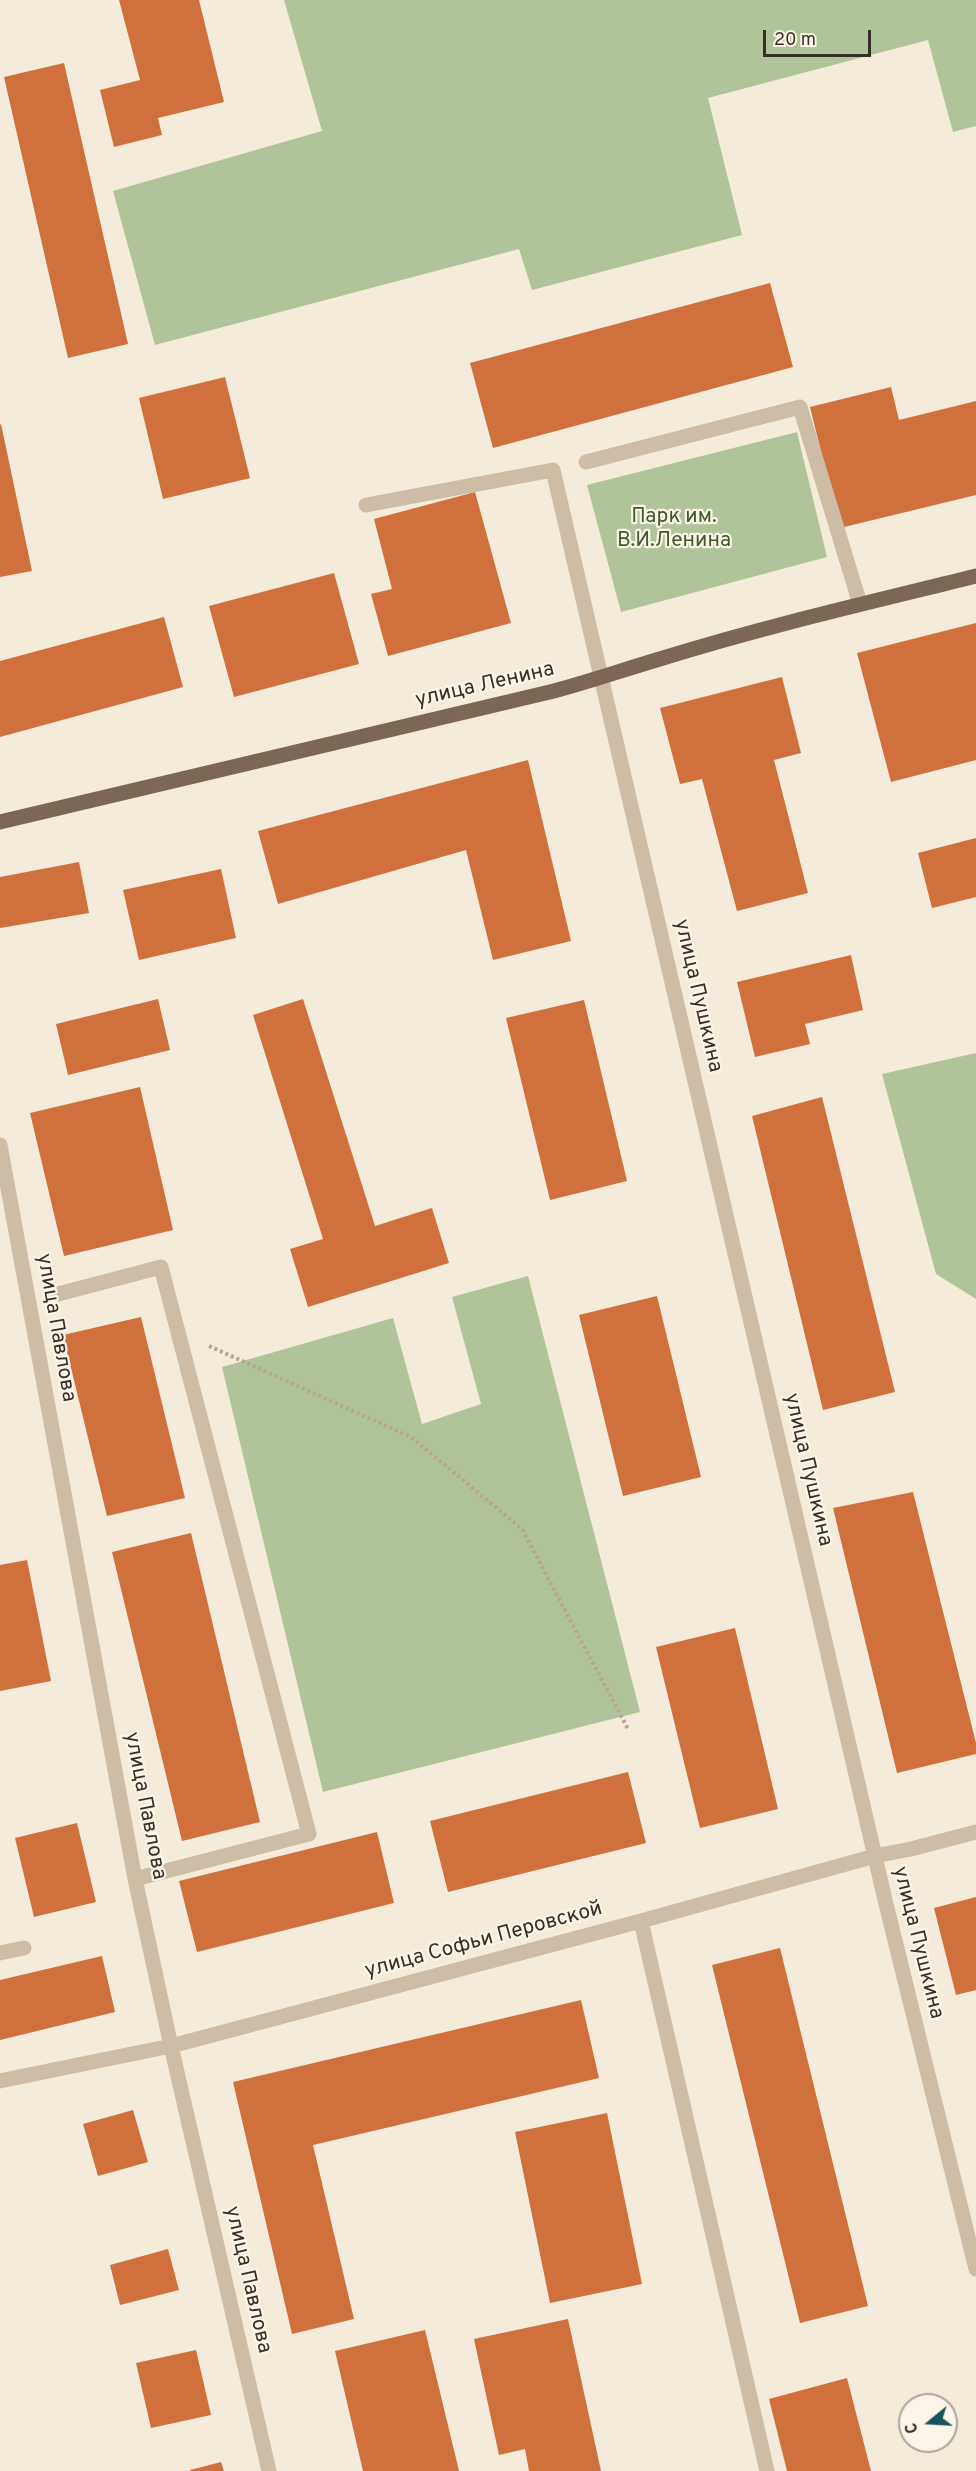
<!DOCTYPE html>
<meta charset="utf-8">
<style>
body{margin:0}
#map{position:relative;width:976px;height:2471px;overflow:hidden;background:#f4ebdb;font-family:Overpass,sans-serif}
canvas{display:block}
.north{position:absolute;left:898px;top:2393px;width:60px;height:60px;box-sizing:border-box;background:#fbf4e8;border:2px solid #ada59b;border-radius:50%;rotate:252deg;font-size:16px;font-weight:700;line-height:24px;text-align:center;color:#382f27}
.north::after{content:'';display:block;margin:auto;width:21px;height:27px;background:#19525e;clip-path:polygon(50% 0,100% 100%,50% 72%,0 100%)}
.scale{position:absolute;left:763px;top:30px;width:108px;height:27px;box-sizing:border-box;border:3px solid #382f27;border-top:0;padding-left:8px;font-size:18px;line-height:21px;white-space:nowrap;color:#382f27;-webkit-text-stroke:4px #fbf4e8;paint-order:stroke}
</style>
<div id="map">
<canvas width="976" height="2471"></canvas>
<div class="north">С</div>
<div class="scale">20 m</div>
</div>
<script>
const c = document.querySelector('canvas').getContext('2d');
c.lineJoin = 'round';
function paint(path, color) {
  c.fillStyle = color;
  c.fill(path, 'evenodd');
}
function stroke(path, color, width, dash) {
  c.strokeStyle = color;
  c.lineWidth = width;
  c.lineCap = dash ? 'butt' : 'round';
  c.setLineDash(dash || []);
  c.stroke(path);
}
function write(font, color, halo, rows, align = 'center') {
  c.font = font + ' Overpass,sans-serif';
  c.lineWidth = 4.5;
  c.setLineDash([]);
  c.textBaseline = 'middle';
  c.strokeStyle = halo;
  c.fillStyle = color;
  for (const [text, x, y, turn = 0] of rows) {
    c.save();
    c.translate(x, y);
    c.rotate((+turn || 0) * Math.PI / 180);
    c.textAlign = isNaN(turn) ? turn : align;
    if (halo) c.strokeText(text, 0, 0);
    c.fillText(text, 0, 0);
    c.restore();
  }
}
paint(new Path2D(`
 M 284,0 L 976,0 L 976,126 L 953,132 L 928,40 L 708,98 L 742,235 L 532,290 L 519,249 L 155,345 L 113,191 L 322,131 Z
 M 797,432 L 827,557 L 621,612 L 587,485 Z
 M 976,1053 L 976,1299 L 936,1274 L 882,1074 Z
 M 528,1276 L 640,1712 L 323,1792 L 222,1367 L 393,1318 L 422,1424 L 481,1404 L 452,1297 Z`), '#b1c499');
paint(new Path2D(`
 M 119,0 L 199,0 L 224,102 L 158,118 L 162,135 L 114,147 L 100,90 L 140,80 Z
 M 64,63 L 128,344 L 68,358 L 4,77 Z
 M 770,283 L 793,367 L 493,448 L 470,363 Z
 M 225,377 L 250,478 L 163,499 L 139,398 Z
 M 891,387 L 899,420 L 976,401 L 976,495 L 840,528 L 810,407 Z
 M 1,424 L 32,571 L 0,577 L 0,425 Z
 M 475,492 L 511,623 L 388,656 L 371,594 L 392,589 L 374,519 Z
 M 334,573 L 359,664 L 234,697 L 209,606 Z
 M 164,617 L 183,687 L 0,737 L 0,661 Z
 M 976,623 L 976,760 L 891,782 L 857,653 Z
 M 782,677 L 801,753 L 774,760 L 808,893 L 737,911 L 702,779 L 680,784 L 660,708 Z
 M 528,760 L 571,941 L 493,960 L 466,850 L 278,904 L 258,831 Z
 M 976,838 L 976,897 L 932,908 L 918,853 Z
 M 79,862 L 89,913 L 0,928 L 0,877 Z
 M 221,869 L 236,938 L 139,960 L 123,890 Z
 M 851,955 L 863,1010 L 805,1024 L 810,1044 L 755,1057 L 737,982 Z
 M 158,999 L 170,1050 L 68,1075 L 56,1024 Z
 M 303,999 L 375,1226 L 432,1208 L 449,1263 L 308,1307 L 290,1249 L 323,1239 L 253,1015 Z
 M 584,1000 L 627,1181 L 550,1200 L 506,1018 Z
 M 140,1087 L 173,1230 L 64,1256 L 30,1113 Z
 M 822,1097 L 895,1392 L 823,1410 L 752,1116 Z
 M 657,1296 L 701,1477 L 623,1496 L 579,1315 Z
 M 141,1317 L 185,1498 L 107,1516 L 63,1335 Z
 M 913,1492 L 976,1743 L 976,1754 L 897,1773 L 833,1508 Z
 M 191,1533 L 260,1822 L 182,1841 L 112,1552 Z
 M 27,1560 L 51,1681 L 0,1691 L 0,1565 Z
 M 735,1628 L 778,1809 L 700,1828 L 656,1647 Z
 M 628,1772 L 646,1843 L 448,1892 L 430,1821 Z
 M 77,1823 L 96,1902 L 34,1917 L 15,1838 Z
 M 377,1832 L 394,1903 L 197,1952 L 179,1881 Z
 M 976,1897 L 976,1990 L 956,1995 L 934,1908 Z
 M 780,1948 L 868,2306 L 800,2323 L 712,1965 Z
 M 102,1956 L 115,2012 L 0,2040 L 0,1980 Z
 M 581,2000 L 599,2078 L 313,2145 L 354,2319 L 292,2334 L 233,2082 Z
 M 133,2110 L 148,2162 L 98,2176 L 83,2124 Z
 M 607,2113 L 642,2284 L 550,2303 L 515,2132 Z
 M 168,2249 L 179,2290 L 120,2305 L 110,2265 Z
 M 568,2319 L 601,2471 L 529,2471 L 525,2449 L 499,2455 L 474,2339 Z
 M 425,2330 L 459,2471 L 363,2471 L 335,2351 Z
 M 196,2350 L 211,2415 L 151,2428 L 136,2363 Z
 M 847,2378 L 871,2471 L 787,2471 L 769,2399 Z
 M 221,2462 L 224,2471 L 190,2471 L 190,2470 Z`), '#d0703d');
stroke(new Path2D(`
 M 209,1346 L 411,1437 L 522,1529 L 628,1729`), '#b9a690', 4, [3, 3]);
stroke(new Path2D(`
 M 586,462 L 800,407 L 860,604
 M 366,505 L 553,470 L 886,1904 L 976,2269
 M 0,1145 L 135,1879 L 171,2046 L 269,2471
 M 58,1294 L 161,1267 L 309,1834 L 135,1879
 M 641,1921 L 767,2471
 M 0,1953 L 24,1948
 M 0,2081 L 171,2046 L 641,1921 L 875,1856 L 911,1849 L 976,1832`), '#cdbca6', 15);
stroke(new Path2D(`
 M 0,822 L 554,691 C 591,681 626,669 663,658 C 766,626 871,602 976,576`), '#7c6757', 15);
write('21px', '#425929', '#fbf4e8', [
 ["Парк им.",674,518],
 ["В.И.Ленина",674,542]
]);
write('21px', '#382f27', '#fbf4e8', [
 ["улица Ленина",485,686,-13],
 ["улица Пушкина",697,996,77],
 ["улица Павлова",55,1328,80],
 ["улица Пушкина",807,1470,77],
 ["улица Павлова",144,1806,79],
 ["улица Софьи Перовской",484,1941,-15],
 ["улица Пушкина",917,1943,76],
 ["улица Павлова",247,2280,77]
]);
</script>
